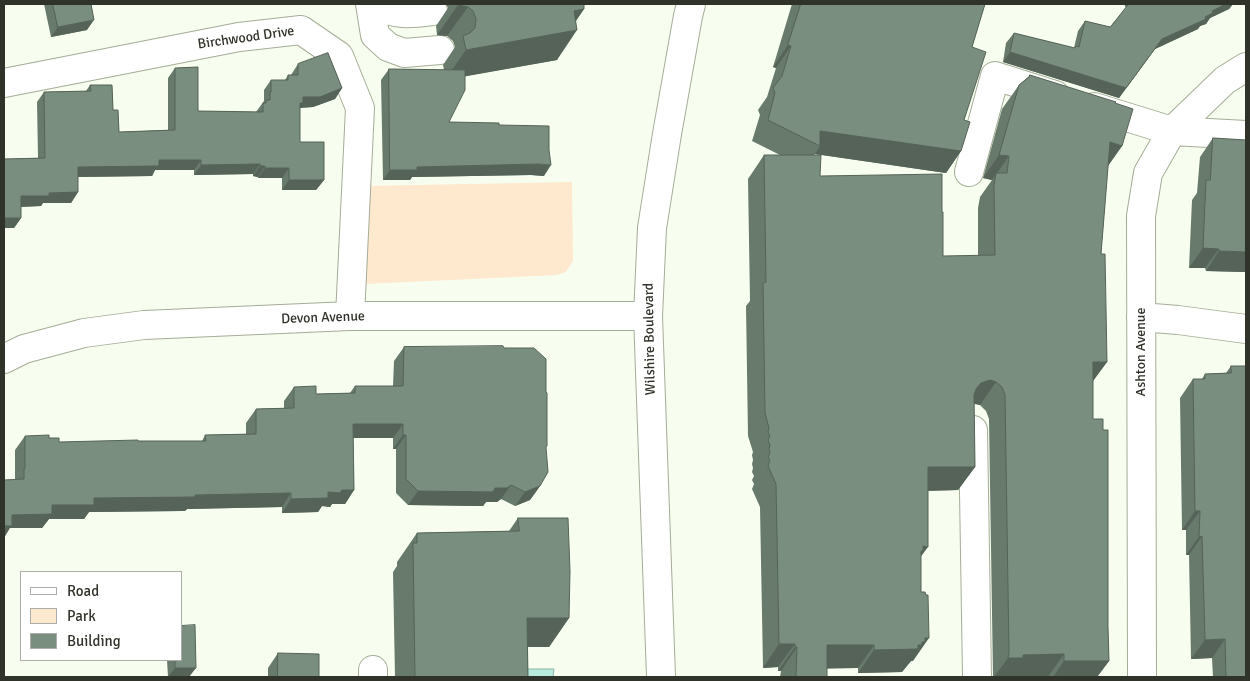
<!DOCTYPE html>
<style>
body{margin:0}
#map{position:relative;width:1250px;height:681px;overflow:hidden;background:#f8feef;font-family:Signika,sans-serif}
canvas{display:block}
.frame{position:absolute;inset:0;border:5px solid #2f3329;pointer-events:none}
.legend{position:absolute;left:20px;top:571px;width:162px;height:90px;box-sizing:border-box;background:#fff;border:1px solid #acada9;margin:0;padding:6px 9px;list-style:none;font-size:15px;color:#2f3329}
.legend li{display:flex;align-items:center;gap:10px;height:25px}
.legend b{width:25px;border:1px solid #acada9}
</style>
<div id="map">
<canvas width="1250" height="681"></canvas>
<div class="frame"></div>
<ul class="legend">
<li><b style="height:6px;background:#fff"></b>Road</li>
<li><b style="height:14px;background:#fee8ce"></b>Park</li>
<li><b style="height:14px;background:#798e7e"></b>Building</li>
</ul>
</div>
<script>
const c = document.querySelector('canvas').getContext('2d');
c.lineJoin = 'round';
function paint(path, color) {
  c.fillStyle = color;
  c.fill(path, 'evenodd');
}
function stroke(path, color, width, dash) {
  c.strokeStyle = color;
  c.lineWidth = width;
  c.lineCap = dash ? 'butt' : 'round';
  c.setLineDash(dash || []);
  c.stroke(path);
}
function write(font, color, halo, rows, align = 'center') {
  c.font = font + ' Signika,sans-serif';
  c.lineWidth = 4;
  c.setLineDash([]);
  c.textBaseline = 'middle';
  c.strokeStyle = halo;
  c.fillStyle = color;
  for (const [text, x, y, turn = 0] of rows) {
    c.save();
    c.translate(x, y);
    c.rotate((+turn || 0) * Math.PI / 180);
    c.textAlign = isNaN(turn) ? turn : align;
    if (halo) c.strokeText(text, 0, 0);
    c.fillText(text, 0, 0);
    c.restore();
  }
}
paint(new Path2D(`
 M 572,182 L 573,261 L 566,272 L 557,275 L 365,284 L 365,186 Z`), '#fee8ce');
const water = new Path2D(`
 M 525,669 L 554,669 L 553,677 L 524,677 Z`);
paint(water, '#b6ebde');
stroke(water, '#8eb4a8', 1);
const minor = new Path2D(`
 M 370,4 L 375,35 L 388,47 L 404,53 L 440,50
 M 375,4 C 396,16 410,14 433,11
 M 4,83 L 239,37 L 301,30 L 339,56 L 360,108 L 350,316
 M 1094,107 L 1172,131 L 1246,135
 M 969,172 L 995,76 L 1055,95
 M 1141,317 L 1178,320 L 1246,329
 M 4,359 L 24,349 L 84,333 L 144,325 L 350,316 L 648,316
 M 973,430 L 977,677
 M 373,670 L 373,677
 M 1142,677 L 1141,216 L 1148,173 L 1172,131 L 1225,80 L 1246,67`);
const major = new Path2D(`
 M 661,677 L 648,316 L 652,228 L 667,134 L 688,16 L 691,4`);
stroke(minor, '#a4ad96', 30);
stroke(major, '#a4ad96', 30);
stroke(minor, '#fff', 28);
stroke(major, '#fff', 28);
paint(new Path2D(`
 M 44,4 L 99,4 L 92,5 L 87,30 L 51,37 Z
 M 446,4 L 584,4 L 584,9 L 576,21 L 557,60 L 465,76 L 449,122 L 499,125 L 544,176 L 531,175 L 412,177 L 410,180 L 383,180 L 381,80 L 389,69 L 444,70 L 443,65 L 455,47 L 453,41 L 447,36 L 437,35 L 436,26 L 448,8 Z
 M 792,4 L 985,4 L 972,47 L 961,151 L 946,173 L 815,154 L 814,155 L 820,176 L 943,256 L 978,256 L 978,208 L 980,197 L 992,180 L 983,178 L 1002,109 L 1019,85 L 1027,78 L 1030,75 L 1115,103 L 1122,146 L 1108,165 L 1101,254 L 1107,362 L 1093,381 L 1093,419 L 1108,627 L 1109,661 L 1097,677 L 993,677 L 989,419 L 986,411 L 980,405 L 974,404 L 975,467 L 958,490 L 928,491 L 921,556 L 913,661 L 911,661 L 902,672 L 858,673 L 858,668 L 827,668 L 827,677 L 780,677 L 781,671 L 778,671 L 778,667 L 763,668 L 760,507 L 752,489 L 754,484 L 752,480 L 754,476 L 752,472 L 753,468 L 752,464 L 753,460 L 752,455 L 753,452 L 748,436 L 746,306 L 750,301 L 748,179 L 764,155 L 780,155 L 752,141 L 760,115 L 758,110 L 767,97 L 776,68 L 773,67 Z
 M 1124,4 L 1233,4 L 1229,9 L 1210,18 L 1206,24 L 1200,26 L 1198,29 L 1155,49 L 1119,98 L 1003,62 L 1006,43 L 1014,33 L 1074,48 L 1078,31 L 1085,21 L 1110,27 L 1126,8 Z
 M 328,53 L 342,88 L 335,99 L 313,107 L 300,108 L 300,142 L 324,142 L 324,180 L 316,190 L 282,190 L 282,178 L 258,178 L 258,177 L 253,176 L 253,174 L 194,175 L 194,170 L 155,170 L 152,176 L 78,177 L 78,192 L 71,203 L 43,203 L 41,206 L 21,207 L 21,218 L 14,228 L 4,228 L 4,159 L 38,158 L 37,102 L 44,92 L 86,91 L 90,85 L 112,85 L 113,110 L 118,110 L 119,132 L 168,130 L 168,78 L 175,68 L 198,67 L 198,111 L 256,112 L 264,101 L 264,90 L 271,80 L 285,80 L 288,75 L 291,75 L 298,64 Z
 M 1213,138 L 1246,140 L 1246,272 L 1206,271 L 1205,268 L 1189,268 L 1192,200 L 1197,193 L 1200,157 Z
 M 404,347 L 546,392 L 546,447 L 540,486 L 530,500 L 515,506 L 501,499 L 497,502 L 486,502 L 483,506 L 408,505 L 396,493 L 396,449 L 393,449 L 393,438 L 353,438 L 354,490 L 345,504 L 332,504 L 330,507 L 322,506 L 318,512 L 282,513 L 282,507 L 187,509 L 185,511 L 182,511 L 89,512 L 84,519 L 49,519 L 42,528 L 10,528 L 15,480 L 15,450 L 25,436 L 49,438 L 59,442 L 202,441 L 205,435 L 246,434 L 246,423 L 256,409 L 284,408 L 284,401 L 294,387 L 316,394 L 350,393 L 355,386 L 393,386 L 394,361 Z
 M 1231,366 L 1246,677 L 1213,677 L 1212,658 L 1191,659 L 1189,555 L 1186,555 L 1186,530 L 1182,530 L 1180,398 L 1193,379 L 1202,379 L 1205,374 L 1226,373 Z
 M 518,518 L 569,618 L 549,647 L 528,647 L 528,677 L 395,677 L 393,572 L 397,566 L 397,562 L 417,533 L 509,531 Z
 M 278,653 L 319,677 L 268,677 L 268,668 Z
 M 167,660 L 181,660 L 189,677 L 168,677 Z`), '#687a6c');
paint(new Path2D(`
 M 1226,4 L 1233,4 L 1229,9 L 1210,18 L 1206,24 L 1200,26 L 1198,29 L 1155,49 L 1119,98 L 1003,62 L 1010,52 L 1126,88 L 1162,39 L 1212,11 Z
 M 458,5 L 468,7 L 447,36 L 437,35 Z
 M 584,9 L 568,32 L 577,30 L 557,60 L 445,80 L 466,50 L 574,11 Z
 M 94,20 L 87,30 L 51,37 L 58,27 Z
 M 788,45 L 791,46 L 776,68 L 773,67 Z
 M 342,88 L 335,99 L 313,107 L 296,108 L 303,97 Z
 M 820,131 L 961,151 L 946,173 L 815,154 L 820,146 Z
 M 1110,142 L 1122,146 L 1106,169 Z
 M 999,155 L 1009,156 L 992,180 L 983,178 Z
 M 159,160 L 201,160 L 194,170 L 155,170 L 152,176 L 71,177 L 78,167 Z
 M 260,164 L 253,174 L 194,175 L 201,165 Z
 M 538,164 L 551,165 L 544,176 L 531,175 L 412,177 L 410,180 L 383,180 L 390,170 L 417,167 Z
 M 260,166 L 265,166 L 258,177 L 253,176 Z
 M 265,168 L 289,168 L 282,178 L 258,178 Z
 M 289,180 L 324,180 L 316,190 L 282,190 Z
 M 78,192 L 71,203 L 43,203 L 41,206 L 14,207 L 21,196 L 49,193 Z
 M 4,218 L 21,218 L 14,228 L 4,228 Z
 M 1203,248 L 1219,249 L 1205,268 L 1189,268 Z
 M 1219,251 L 1246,252 L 1246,272 L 1206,271 Z
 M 1093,362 L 1107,362 L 1090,385 Z
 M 990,380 L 996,382 L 980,405 L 973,403 L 959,412 L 976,389 L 981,383 Z
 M 353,424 L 403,424 L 393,438 L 343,438 Z
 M 403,435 L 406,435 L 396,449 L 393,449 Z
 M 928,467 L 975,467 L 958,490 L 911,491 Z
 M 511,485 L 501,499 L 497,502 L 486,502 L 483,506 L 408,505 L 418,491 L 495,488 Z
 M 540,486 L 530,500 L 515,506 L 525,492 Z
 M 342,490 L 354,490 L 345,504 L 332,504 L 330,507 L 322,506 L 318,512 L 282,513 L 291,499 L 328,492 Z
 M 291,493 L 282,507 L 187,509 L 185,511 L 182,511 L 89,512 L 84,519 L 49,519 L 42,528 L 10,528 L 4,538 L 4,526 L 12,515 L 52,505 L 94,498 Z
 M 1195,511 L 1200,511 L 1186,530 L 1182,530 Z
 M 1202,536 L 1189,555 L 1186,555 L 1199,537 Z
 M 923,546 L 928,547 L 911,570 Z
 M 527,618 L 569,618 L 549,647 L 507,647 Z
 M 925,638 L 929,638 L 913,661 L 911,661 L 902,672 L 858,673 L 874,650 L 918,645 Z
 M 1225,639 L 1212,658 L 1191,659 L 1205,640 Z
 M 779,644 L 795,644 L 778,667 L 763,668 Z
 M 827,645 L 874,645 L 858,668 L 811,669 Z
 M 795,647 L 797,647 L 781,671 L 778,671 Z
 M 1064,654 L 1048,677 L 994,677 L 1008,658 L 1023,655 Z
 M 1064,661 L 1109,661 L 1097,677 L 1053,677 Z
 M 175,668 L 196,668 L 189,677 L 168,677 Z`), '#556358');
const building = new Path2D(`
 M 53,4 L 91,4 L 94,20 L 58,27 Z
 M 458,4 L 584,4 L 584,9 L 574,11 L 577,30 L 466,50 L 463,36 L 470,33 L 475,28 L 476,19 L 473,11 L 468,7 L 458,5 Z
 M 801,4 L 985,4 L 972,47 L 986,52 L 964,120 L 970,122 L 961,151 L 820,131 L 820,146 L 768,120 L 775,93 L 773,88 L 782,76 L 791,46 L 788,45 Z
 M 1129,4 L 1226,4 L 1212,11 L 1213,13 L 1205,17 L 1206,19 L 1162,39 L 1126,88 L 1010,52 L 1014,33 L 1075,48 L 1076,46 L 1079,47 L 1085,21 L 1110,27 Z
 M 328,53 L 342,88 L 320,97 L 303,97 L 303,103 L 300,103 L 300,142 L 324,142 L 324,180 L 289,180 L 289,168 L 265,168 L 265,166 L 260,166 L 260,164 L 201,165 L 201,160 L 159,160 L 159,166 L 78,167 L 78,192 L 49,193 L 49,196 L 21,196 L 21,218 L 4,218 L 4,159 L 45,158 L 44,92 L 91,91 L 90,85 L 112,85 L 113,110 L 118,110 L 119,132 L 175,130 L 175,68 L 198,67 L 198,111 L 263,112 L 263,103 L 266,103 L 266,100 L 270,100 L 270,92 L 271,92 L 271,80 L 288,80 L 288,75 L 298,75 L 298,64 Z
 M 389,69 L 465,70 L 465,90 L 449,122 L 499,123 L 499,125 L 549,126 L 549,150 L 551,165 L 538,164 L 417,167 L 417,170 L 390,170 Z
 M 1030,75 L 1116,102 L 1115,103 L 1133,109 L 1122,146 L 1110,142 L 1101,254 L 1105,254 L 1107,362 L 1093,362 L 1093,419 L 1103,419 L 1103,430 L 1108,430 L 1108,627 L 1109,661 L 1064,661 L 1064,654 L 1023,655 L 1023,658 L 1008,658 L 1009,653 L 1005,395 L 1002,387 L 996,382 L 990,380 L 981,383 L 976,389 L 974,395 L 975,467 L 928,467 L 928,547 L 923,546 L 923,551 L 921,551 L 921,592 L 925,592 L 926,595 L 928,595 L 929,638 L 925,638 L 925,642 L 922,642 L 922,645 L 918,645 L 918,649 L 874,650 L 874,645 L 827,645 L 827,677 L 796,677 L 797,647 L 795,647 L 795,644 L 779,644 L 776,484 L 768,466 L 770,460 L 768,457 L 770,453 L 769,449 L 770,445 L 768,440 L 770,436 L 768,432 L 769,428 L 765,413 L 763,283 L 766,282 L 764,155 L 821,155 L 820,176 L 942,174 L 942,212 L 943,212 L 943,256 L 995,255 L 994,185 L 996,173 L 1007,173 L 1009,156 L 999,155 L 1019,85 L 1029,77 Z
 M 1213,138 L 1246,140 L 1246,252 L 1219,251 L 1219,249 L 1203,248 L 1206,180 L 1210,180 Z
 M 503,346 L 504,348 L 534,348 L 546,359 L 546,392 L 547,393 L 547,446 L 546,447 L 548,472 L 540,486 L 525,492 L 511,485 L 507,488 L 495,488 L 493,492 L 418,491 L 406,479 L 406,435 L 403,435 L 403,424 L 353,424 L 354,490 L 342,490 L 340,493 L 328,492 L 328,498 L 291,499 L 291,493 L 195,495 L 195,497 L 192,497 L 94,498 L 94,505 L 52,505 L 52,514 L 12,515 L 12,526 L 4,526 L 4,480 L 24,479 L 24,469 L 25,468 L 25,436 L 49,435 L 49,438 L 59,438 L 59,442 L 138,440 L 138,441 L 206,441 L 205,435 L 256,434 L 256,409 L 294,408 L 294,387 L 316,386 L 316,394 L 355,393 L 355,386 L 403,386 L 404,347 Z
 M 1231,366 L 1246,366 L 1246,677 L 1226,677 L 1225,639 L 1205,640 L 1202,536 L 1199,537 L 1200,511 L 1195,511 L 1193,379 L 1205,379 L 1205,374 L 1231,373 Z
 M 518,518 L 568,518 L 570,571 L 569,618 L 527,618 L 528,677 L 415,677 L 413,543 L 417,543 L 417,533 L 519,531 Z
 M 195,625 L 196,668 L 175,668 L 175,660 L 181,660 L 181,626 Z
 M 278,653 L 319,654 L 319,677 L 278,677 Z`);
paint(building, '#798e7e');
stroke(building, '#556358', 1);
write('14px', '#2f3329', '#fff', [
 ["Birchwood Drive",246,38,-8],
 ["Devon Avenue",323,318,-2],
 ["Wilshire Boulevard",650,339,-91],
 ["Ashton Avenue",1141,352,-90]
]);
</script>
